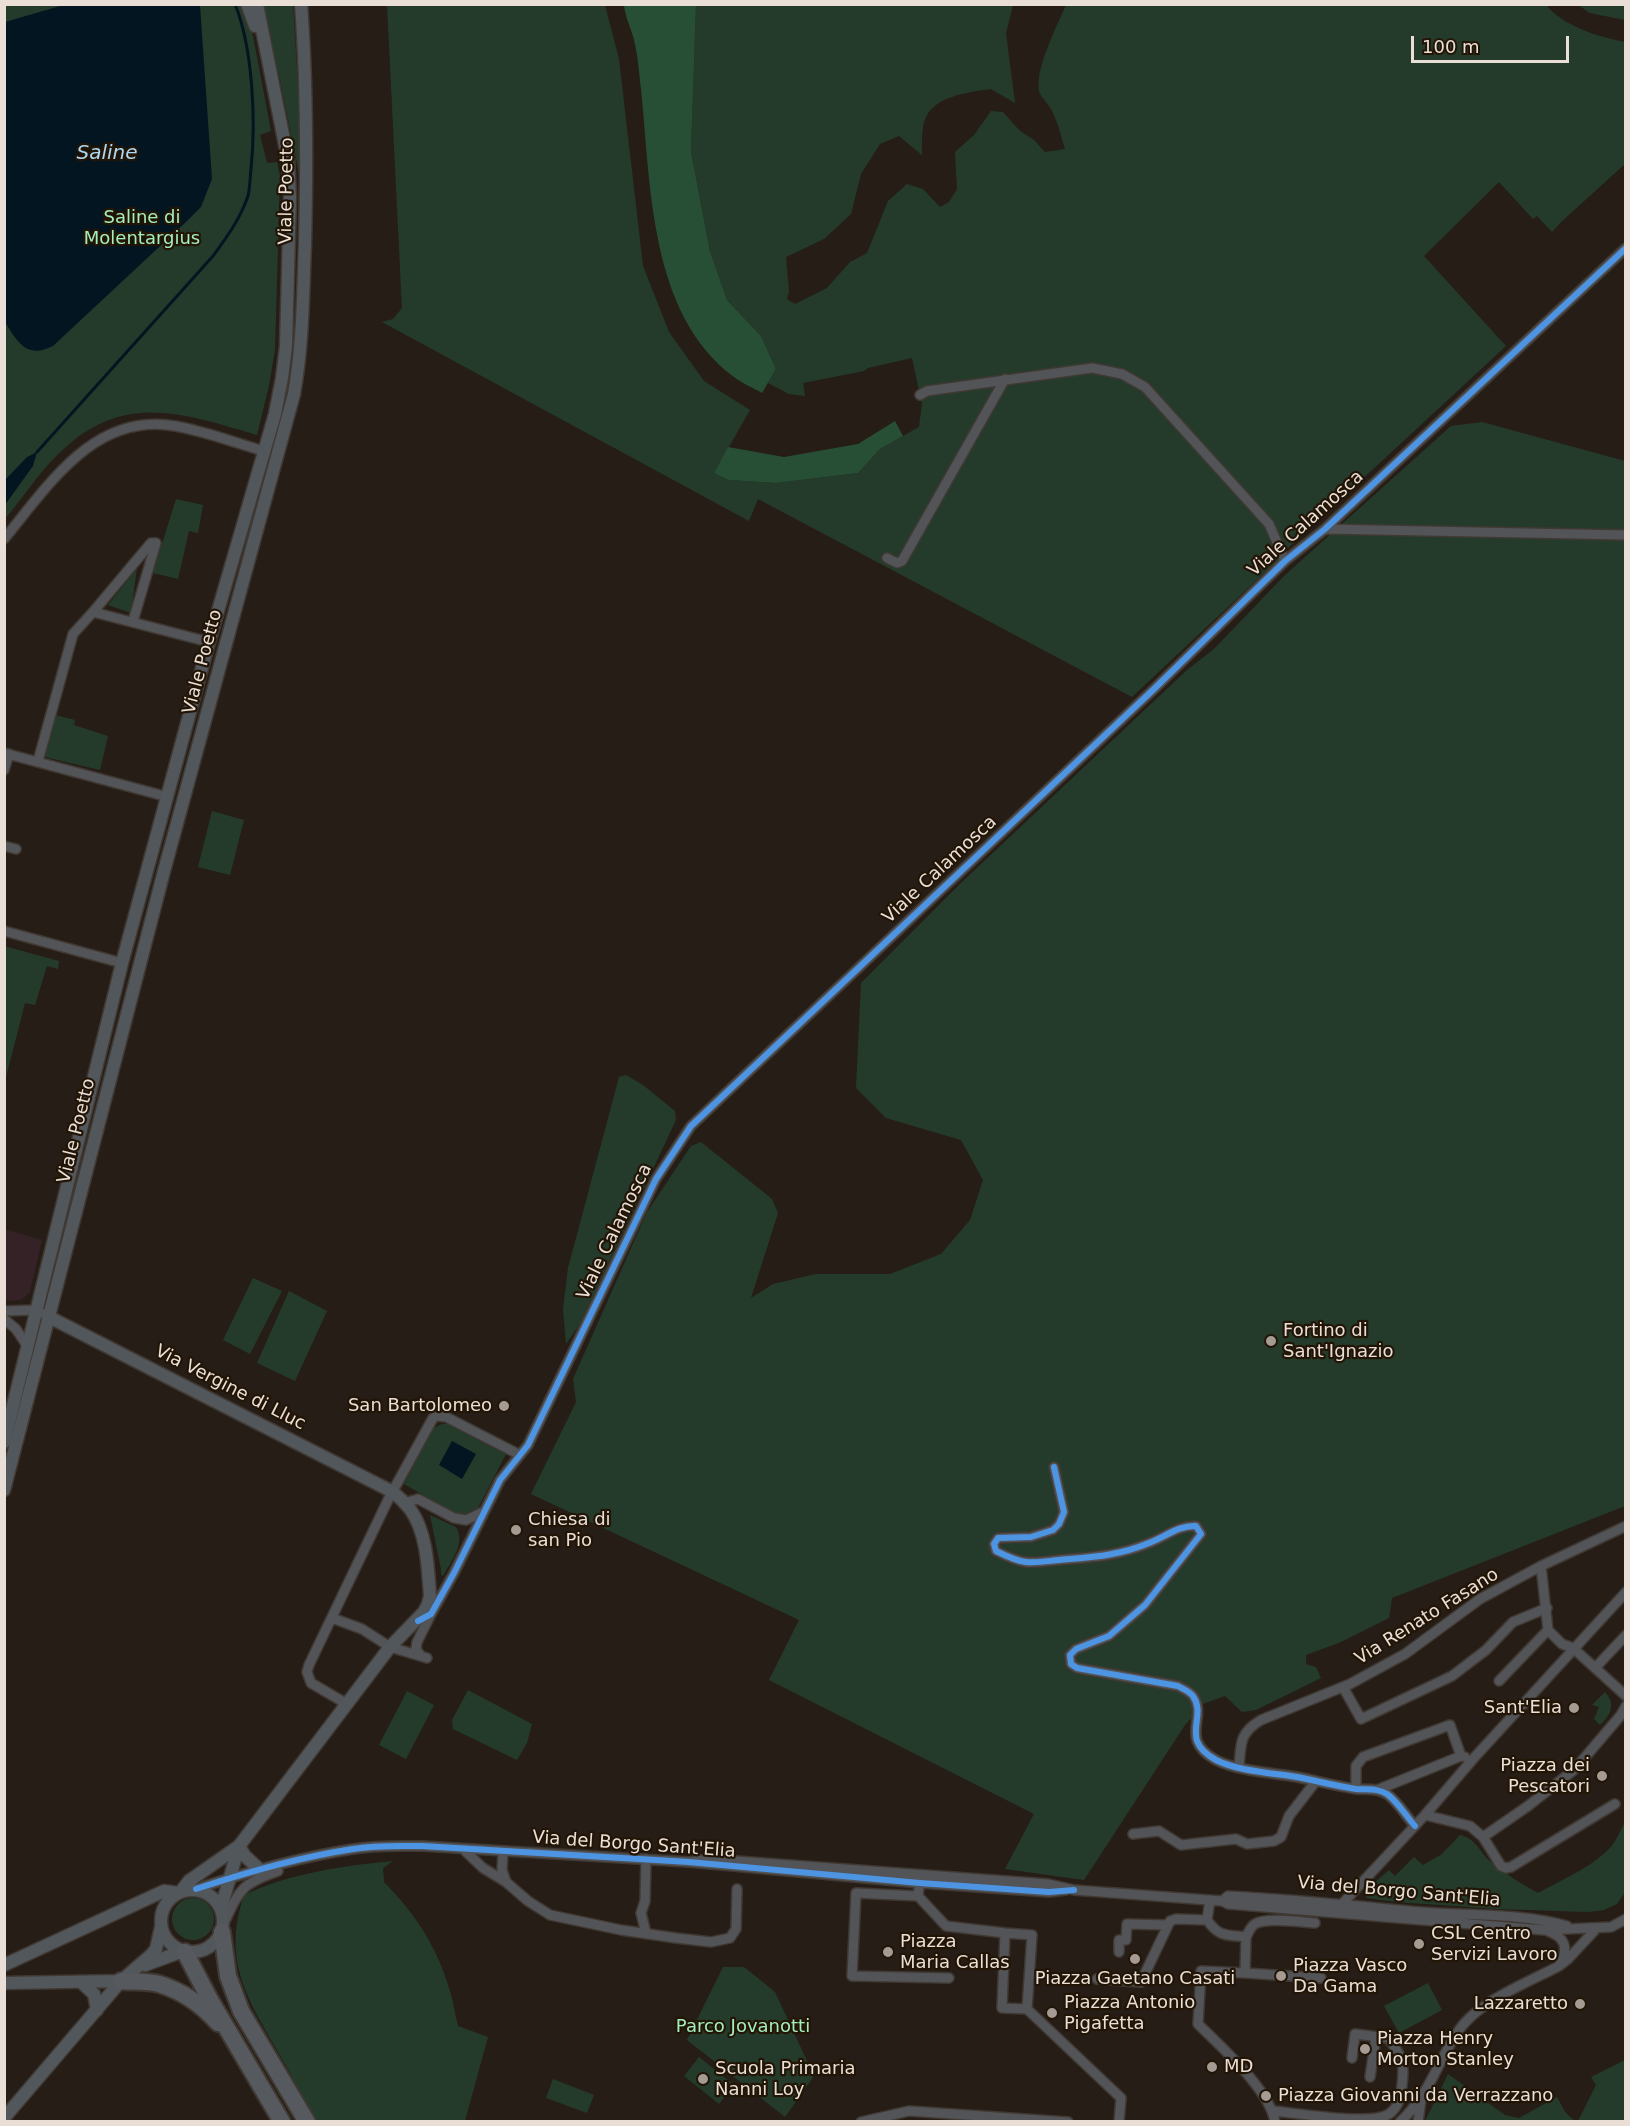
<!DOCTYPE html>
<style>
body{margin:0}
#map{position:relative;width:1630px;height:2126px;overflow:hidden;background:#261e16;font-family:"DejaVu Sans",sans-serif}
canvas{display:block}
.frame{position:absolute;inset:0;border:6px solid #e9dfd6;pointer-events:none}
.scale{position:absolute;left:1411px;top:36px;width:158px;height:27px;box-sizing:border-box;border:3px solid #e9dfd6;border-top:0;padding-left:8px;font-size:18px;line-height:21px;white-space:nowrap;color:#e9dfd6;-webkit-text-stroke:4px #231506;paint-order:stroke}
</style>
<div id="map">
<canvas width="1630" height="2126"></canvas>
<div class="frame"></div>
<div class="scale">100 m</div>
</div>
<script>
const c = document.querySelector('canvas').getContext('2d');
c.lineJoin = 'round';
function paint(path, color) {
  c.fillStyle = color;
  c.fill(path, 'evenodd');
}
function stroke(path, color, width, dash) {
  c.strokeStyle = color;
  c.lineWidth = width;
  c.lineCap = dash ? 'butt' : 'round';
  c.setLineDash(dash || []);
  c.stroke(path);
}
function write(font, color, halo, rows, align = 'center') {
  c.font = font + ' "DejaVu Sans",sans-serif';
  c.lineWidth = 4.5;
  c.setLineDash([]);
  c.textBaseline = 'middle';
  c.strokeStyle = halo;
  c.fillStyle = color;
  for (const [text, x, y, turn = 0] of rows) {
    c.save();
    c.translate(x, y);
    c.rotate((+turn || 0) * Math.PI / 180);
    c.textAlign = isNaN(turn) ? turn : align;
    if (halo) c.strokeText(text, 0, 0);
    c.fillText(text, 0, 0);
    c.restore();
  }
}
paint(new Path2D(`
 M 5,1229 L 42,1240 L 30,1292 L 21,1300 L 5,1301 Z`), '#342226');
paint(new Path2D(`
 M 4,5 L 242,5 L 253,36 L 271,131 L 260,135 L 267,163 L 277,162 L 280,176 L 275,350 L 269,385 L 257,435 C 188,415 128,392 67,446 C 43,466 25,495 5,519 Z
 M 261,5 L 293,5 L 299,100 L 300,179 L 279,75 Z
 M 387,5 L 605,5 L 619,59 L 643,266 L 669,332 L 704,381 L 750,410 L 714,473 L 728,480 L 776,483 L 858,473 L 880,449 L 919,427 L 922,404 L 912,358 L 868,368 L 864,371 L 803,383 L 805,396 L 789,394 L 768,383 L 776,369 L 761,336 L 727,300 L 710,251 L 691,152 L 696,5 L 1013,5 L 1006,33 L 1015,103 L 991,89 C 970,92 937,95 926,117 C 921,127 922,144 922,155 L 899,136 L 880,144 L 861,174 L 851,214 L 824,239 L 786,257 L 789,291 L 787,299 L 795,304 L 827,288 L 850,262 L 867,253 L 888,201 L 907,184 L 923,189 L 940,207 L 949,202 L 957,189 L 955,152 L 974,135 L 991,111 L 1003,112 L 1020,131 L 1034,140 L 1045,152 L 1065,149 C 1061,136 1058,122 1051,109 C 1048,104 1043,99 1040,94 C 1032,74 1058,24 1066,5 L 1546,5 C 1563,26 1599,37 1625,42 L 1625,164 L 1560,223 L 1552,232 L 1537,216 L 1533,219 L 1499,182 L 1424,256 L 1506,346 L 1289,547 L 1277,561 L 1132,697 L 758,499 L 749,521 L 382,322 L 393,319 L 402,308 Z
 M 1578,5 L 1625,5 L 1625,20 L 1590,13 Z
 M 1482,422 L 1625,461 L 1625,1506 L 1392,1598 L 1389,1618 L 1341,1642 L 1306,1655 L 1306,1664 L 1316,1667 L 1321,1678 L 1256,1710 L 1242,1712 L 1225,1696 L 1192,1708 L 1192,1717 L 1185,1725 L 1084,1880 L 1005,1869 L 1034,1814 L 769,1680 L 799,1620 L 531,1494 L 576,1402 L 573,1379 L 647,1212 L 691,1146 L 701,1142 L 772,1199 L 778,1213 L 751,1298 L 773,1284 L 816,1274 L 890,1274 L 941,1254 L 970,1220 L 983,1180 L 961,1140 L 886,1118 L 856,1088 L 861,983 L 962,882 L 1187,670 L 1214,649 L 1284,576 L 1451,426 Z
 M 176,499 L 203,505 L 198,533 L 189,531 L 178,579 L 153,573 Z
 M 137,568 L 131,613 L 108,605 Z
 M 55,715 L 75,720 L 74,725 L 108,736 L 100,770 L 45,757 Z
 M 212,811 L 244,820 L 230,875 L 198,867 Z
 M 4,946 L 59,961 L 58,969 L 47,966 L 35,1005 L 25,1003 L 6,1077 Z
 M 626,1075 L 643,1085 L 675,1111 L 676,1120 L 580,1324 L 566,1344 L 563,1309 L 568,1268 L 619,1077 Z
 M 253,1278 L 282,1291 L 250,1354 L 223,1340 Z
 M 289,1291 L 327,1311 L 295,1381 L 257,1363 Z
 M 442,1424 L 448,1424 L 506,1454 L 478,1508 L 460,1516 L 404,1484 L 432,1429 Z
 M 430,1515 L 456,1527 C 466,1544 451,1561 443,1576 L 441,1575 L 441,1569 Z
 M 468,1690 L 532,1724 L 527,1743 L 517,1760 L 453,1729 L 452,1720 Z
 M 407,1691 L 434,1705 L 406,1759 L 379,1745 Z
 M 1605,1692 C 1616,1704 1611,1715 1600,1725 L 1594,1719 L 1599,1707 L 1592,1705 Z
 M 1625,1822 L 1625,1892 L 1617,1904 L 1604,1910 L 1588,1912 L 1498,1909 L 1396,1902 L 1367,1898 L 1364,1892 L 1389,1870 L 1395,1876 L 1414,1857 L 1423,1865 L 1442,1854 L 1460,1835 C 1477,1839 1479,1852 1491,1862 C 1506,1874 1521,1884 1538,1893 C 1563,1879 1596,1866 1614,1843 C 1618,1836 1622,1828 1625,1822 Z
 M 393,1861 L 383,1868 L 384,1882 C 418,1917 437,1947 451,1994 C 454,2005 455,2016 458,2026 L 488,2037 L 465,2121 L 315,2121 C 303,2103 296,2083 285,2064 C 252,2005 220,1965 244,1895 C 291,1873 342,1866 393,1861 Z
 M172 1919a21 21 0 1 1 42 0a21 21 0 1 1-42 0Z
 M 723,1967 L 744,1967 L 775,1992 L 814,2076 L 785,2117 L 687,2040 Z
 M 1428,1983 L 1442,2010 L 1399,2033 L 1384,2006 Z
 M 699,2057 L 734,2085 L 719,2104 L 684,2076 Z
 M 1625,2060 L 1625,2121 L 1578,2121 L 1596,2085 L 1591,2077 Z
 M 1448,2074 L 1505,2115 L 1519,2118 L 1557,2097 L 1565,2112 L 1575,2121 L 1425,2121 Z
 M 553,2079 L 594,2095 L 587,2113 L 546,2098 Z`), '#243b2b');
paint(new Path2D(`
 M 624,5 L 696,5 L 691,152 L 710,251 L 727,300 L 761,336 L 776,369 L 762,393 C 753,388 742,383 734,377 C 649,314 651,185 641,89 C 639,73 638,55 634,40 C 631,28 625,17 624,5 Z
 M 895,421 L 903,436 L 880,449 L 858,473 L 776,483 L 728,480 L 714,473 L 728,447 L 784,457 L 858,444 Z`), '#274f35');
paint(new Path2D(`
 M 67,4 L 200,5 L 212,179 L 201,207 L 187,221 L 53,346 C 27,359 18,343 5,322 L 5,22 Z
 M 37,452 L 33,466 L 5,505 L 5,480 L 27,457 Z
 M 452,1441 L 476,1454 L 462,1479 L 439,1465 Z`), '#031521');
stroke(new Path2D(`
 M 37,452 L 213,256 C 227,237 240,219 248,196 C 250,188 250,177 251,169 C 256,121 253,49 235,4`), '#031521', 3);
const street = new Path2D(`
 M 920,395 L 927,391 L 1092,368 L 1122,374 L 1145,387 L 1269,524 L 1285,561
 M 1325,529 L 1626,535
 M 4,539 C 49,485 94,412 175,426 C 205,431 235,443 264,451
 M 887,558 L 897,563 L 902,561 L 1005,379
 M 93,612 L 151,543 L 156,543 L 133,621
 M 4,753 L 168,797
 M 38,761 L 73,634 L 93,612 L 209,642
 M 4,770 L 9,754
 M 4,846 L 16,849
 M 4,931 L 122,963
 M 4,1311 L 37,1310 L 42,1313
 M 4,1319 L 16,1329 L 28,1347
 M 1054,1467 L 1064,1512 L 1059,1524 L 1053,1530 L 1031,1537 L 998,1538 L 994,1544 L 996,1551 C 1006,1556 1016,1561 1026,1562 C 1037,1563 1048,1561 1059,1560 C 1092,1557 1118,1556 1149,1543 C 1165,1537 1179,1525 1196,1526 L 1201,1534 L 1145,1605 L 1109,1636 L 1076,1649 L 1070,1655 L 1071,1664 L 1077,1668 L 1178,1686 C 1183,1689 1189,1691 1193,1696 C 1208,1718 1178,1739 1216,1760 C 1237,1771 1273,1773 1297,1777 C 1317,1781 1336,1786 1356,1789 C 1367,1790 1378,1788 1387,1794 C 1398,1802 1406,1816 1415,1826
 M 404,1503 L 418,1499 L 454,1518 L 466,1520 L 483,1512
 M 1541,1566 L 1548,1630 L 1562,1644 L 1573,1648 L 1626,1696
 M 332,1618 L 362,1629 L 390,1647 L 427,1658
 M 420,1619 L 431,1614 L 454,1573 L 500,1480 L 528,1445 L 656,1179 L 691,1126 L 1154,689 L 1285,561 L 1325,529 L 1626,248
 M 420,1655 L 416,1649 L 417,1642 L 431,1614
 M 1595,1668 L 1626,1635
 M 1499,1681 L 1548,1630
 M 1343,1687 L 1361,1719 L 1452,1676 L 1486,1650 L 1513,1622 L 1547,1608
 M 347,1704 L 311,1683 L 307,1672 L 309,1665 L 388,1500 L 433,1418 L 437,1416 L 446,1417 L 520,1455
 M 1239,1767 C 1241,1744 1239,1733 1261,1720 L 1350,1684 L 1405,1654 L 1480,1599 L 1541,1566 L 1626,1526
 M 1356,1789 L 1356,1766 L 1363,1757 L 1450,1725 L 1461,1756
 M 1377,1790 L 1461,1756 L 1465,1757
 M 1425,1815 L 1470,1826 L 1483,1837 L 1528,1806 L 1575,1769 L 1621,1715 L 1626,1706
 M 1133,1834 L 1159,1831 L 1181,1845 L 1236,1839 L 1247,1844 L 1274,1841 L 1281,1837 L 1289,1816 L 1316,1781
 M 1483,1837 L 1501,1866 L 1506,1868 L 1511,1867 L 1615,1804
 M 463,1849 L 483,1868 L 506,1882 L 528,1901 L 550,1915 L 621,1930 L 676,1938 L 711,1942 L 730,1938 L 736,1929 L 737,1889
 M 503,1852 L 502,1870 L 506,1882
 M 689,1862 L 709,1859 L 1048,1884 L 1074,1890 L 1222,1901 L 1228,1904 L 1544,1930 L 1611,1927 L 1626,1919
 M 920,1878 L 918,1896 L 946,1926 L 1005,1933 L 1032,1935 L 1027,2009 L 1121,2098 L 1119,2122
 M 196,1889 C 247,1872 300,1857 353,1849 C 376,1845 399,1846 422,1846 L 689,1862 L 920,1883 L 1049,1892 L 1066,1890
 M 918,1896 L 856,1893 L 852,1976 L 949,1978
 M 1210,1900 L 1207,1920 C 1219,1937 1226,1935 1246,1937 L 1245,1973 L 1201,1971 L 1198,2024 C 1221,2047 1270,2090 1275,2122
 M 1222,1901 L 1228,1896 C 1293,1899 1357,1906 1421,1912 C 1469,1916 1521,1913 1567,1926
 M 1340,1912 L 1342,1904 L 1425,1815 L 1473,1759 L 1626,1592
 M 224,1923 C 240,1889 241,1884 278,1871
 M 1548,1931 C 1565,1937 1569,1948 1560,1964
 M 646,1933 L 641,1913 L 645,1901 L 646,1859
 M 1005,1933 L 1002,2008 L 1027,2009
 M 1246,1937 C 1249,1932 1250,1927 1255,1924 C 1266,1917 1301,1922 1315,1923
 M 1119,1952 L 1119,1940 L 1126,1940 L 1127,1924 L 1168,1925
 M 1245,1973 L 1321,1978
 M 1097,1979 L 1141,1982 L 1170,1921 L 1176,1919 L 1207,1920
 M 1370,2077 L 1376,2037
 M 1273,2111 C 1297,2113 1371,2126 1389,2114 C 1399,2107 1401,2096 1402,2085 C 1405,2062 1402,2056 1388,2038 L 1355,2034 L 1352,2058
 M 861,2122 L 909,2111 L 1068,2122
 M 1400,2122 C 1430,2094 1436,2065 1457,2033 C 1476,2002 1527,1983 1559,1966 L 1568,1959 L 1596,1929
 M 1418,2122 L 1421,2100`);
const secondary = new Path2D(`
 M 247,4 L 255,26
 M 49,1317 L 393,1492 C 399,1497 405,1503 410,1509 C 427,1532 428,1568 430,1596 L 428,1604 L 424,1612 L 390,1647 L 239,1846 L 221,1908
 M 4,1442 L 122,963 L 209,642 L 275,414 L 282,378 L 286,346 L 290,197 L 288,160 L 257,4
 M 4,1490 L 164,871 L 294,394 C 303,344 303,293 305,243 C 307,163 307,84 301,4
 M 239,1846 L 245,1856 L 260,1870
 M161 1921a31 31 0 1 1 62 0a31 31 0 1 1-62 0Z
 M 182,1890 L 189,1881 L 239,1846
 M 4,1965 L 164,1891 L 178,1893
 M 145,1965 L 183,1951
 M 81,1982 L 94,1994 L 97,2010
 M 4,1983 L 121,1981
 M 4,2118 L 121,1981 L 151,1955 L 156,1949 L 161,1927`);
const highway = new Path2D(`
 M 222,1932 L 228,1976 L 241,2011 L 307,2122
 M 185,1952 L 209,1998 L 282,2122
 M 121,1981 C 134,1982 148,1981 159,1984 C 182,1991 203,2006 218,2023`);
stroke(street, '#403933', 12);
stroke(secondary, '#403933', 15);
stroke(highway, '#403933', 20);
stroke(street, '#525458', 9);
stroke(secondary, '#52575c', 12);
stroke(highway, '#565a5e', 16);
stroke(new Path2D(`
 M 1054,1467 L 1064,1512 L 1059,1524 L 1053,1530 L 1031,1537 L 998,1538 L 994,1544 L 996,1551 C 1006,1556 1016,1561 1026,1562 C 1037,1563 1048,1561 1059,1560 C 1092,1557 1118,1556 1149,1543 C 1165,1537 1179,1525 1196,1526 L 1201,1534 L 1145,1605 L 1109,1636 L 1076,1649 L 1070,1655 L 1071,1664 L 1077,1668 L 1178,1686 C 1183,1689 1189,1691 1193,1696 C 1208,1718 1178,1739 1216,1760 C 1237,1771 1273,1773 1297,1777 C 1317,1781 1336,1786 1356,1789 C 1367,1790 1378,1788 1387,1794 C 1398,1802 1406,1816 1415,1826
 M 418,1621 L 431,1614 L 454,1573 L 500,1480 L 528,1445 L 656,1179 L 691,1126 L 1154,689 L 1285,561 L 1325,529 L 1626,248
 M 196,1889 C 247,1872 300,1857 353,1849 C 376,1845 399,1846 422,1846 L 689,1862 L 920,1883 L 1049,1892 L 1074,1890`), '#4d94e3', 6);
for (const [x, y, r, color] of [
 [1271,1341,6,"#a59b93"],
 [504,1406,6,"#a59b93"],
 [516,1530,6,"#a59b93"],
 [1574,1708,6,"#a59b93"],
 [1602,1776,6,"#a59b93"],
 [1419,1944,6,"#a59b93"],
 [888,1952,6,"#a59b93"],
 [1135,1959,6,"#a59b93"],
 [1281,1976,6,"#a59b93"],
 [1580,2004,6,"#a59b93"],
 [1052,2013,6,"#a59b93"],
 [1365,2049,6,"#a59b93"],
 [1212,2067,6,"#a59b93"],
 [703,2079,6,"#a59b93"],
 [1266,2096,6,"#a59b93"]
]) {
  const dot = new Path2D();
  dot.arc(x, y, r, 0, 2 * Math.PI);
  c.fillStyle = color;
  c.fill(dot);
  stroke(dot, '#231506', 2);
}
write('18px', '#e9dfd6', '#231506', [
 ["Viale Poetto",287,191,-89],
 ["Viale Calamosca",1306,524,-42],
 ["Viale Poetto",203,662,-75],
 ["Viale Calamosca",940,870,-43],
 ["Viale Poetto",77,1131,-76],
 ["Viale Calamosca",615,1232,-64],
 ["Via Vergine di Lluc",230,1388,27],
 ["Via Renato Fasano",1427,1617,-32],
 ["Via del Borgo Sant'Elia",634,1845,4],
 ["Via del Borgo Sant'Elia",1399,1892,5]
]);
write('18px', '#a3eebd', '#231506', [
 ["Saline di",142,218],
 ["Molentargius",142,239],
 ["Parco Jovanotti",743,2027]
]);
write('18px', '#e9dfd6', '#231506', [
 ["Fortino di",1283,1331],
 ["Sant'Ignazio",1283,1352],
 ["San Bartolomeo",492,1406,"right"],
 ["Chiesa di",528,1520],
 ["san Pio",528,1541],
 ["Sant'Elia",1562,1708,"right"],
 ["Piazza dei",1590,1766,"right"],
 ["Pescatori",1590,1787,"right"],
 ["CSL Centro",1431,1934],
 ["Servizi Lavoro",1431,1955],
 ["Piazza",900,1942],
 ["Maria Callas",900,1963],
 ["Piazza Vasco",1293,1966],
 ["Da Gama",1293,1987],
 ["Piazza Gaetano Casati",1135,1979,"center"],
 ["Piazza Antonio",1064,2003],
 ["Pigafetta",1064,2024],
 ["Lazzaretto",1568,2004,"right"],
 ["Piazza Henry",1377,2039],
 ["Morton Stanley",1377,2060],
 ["MD",1224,2067],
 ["Scuola Primaria",715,2069],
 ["Nanni Loy",715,2090],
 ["Piazza Giovanni da Verrazzano",1278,2096]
], 'left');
write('italic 20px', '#abd8f4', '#231506', [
 ["Saline",107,154]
]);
</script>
